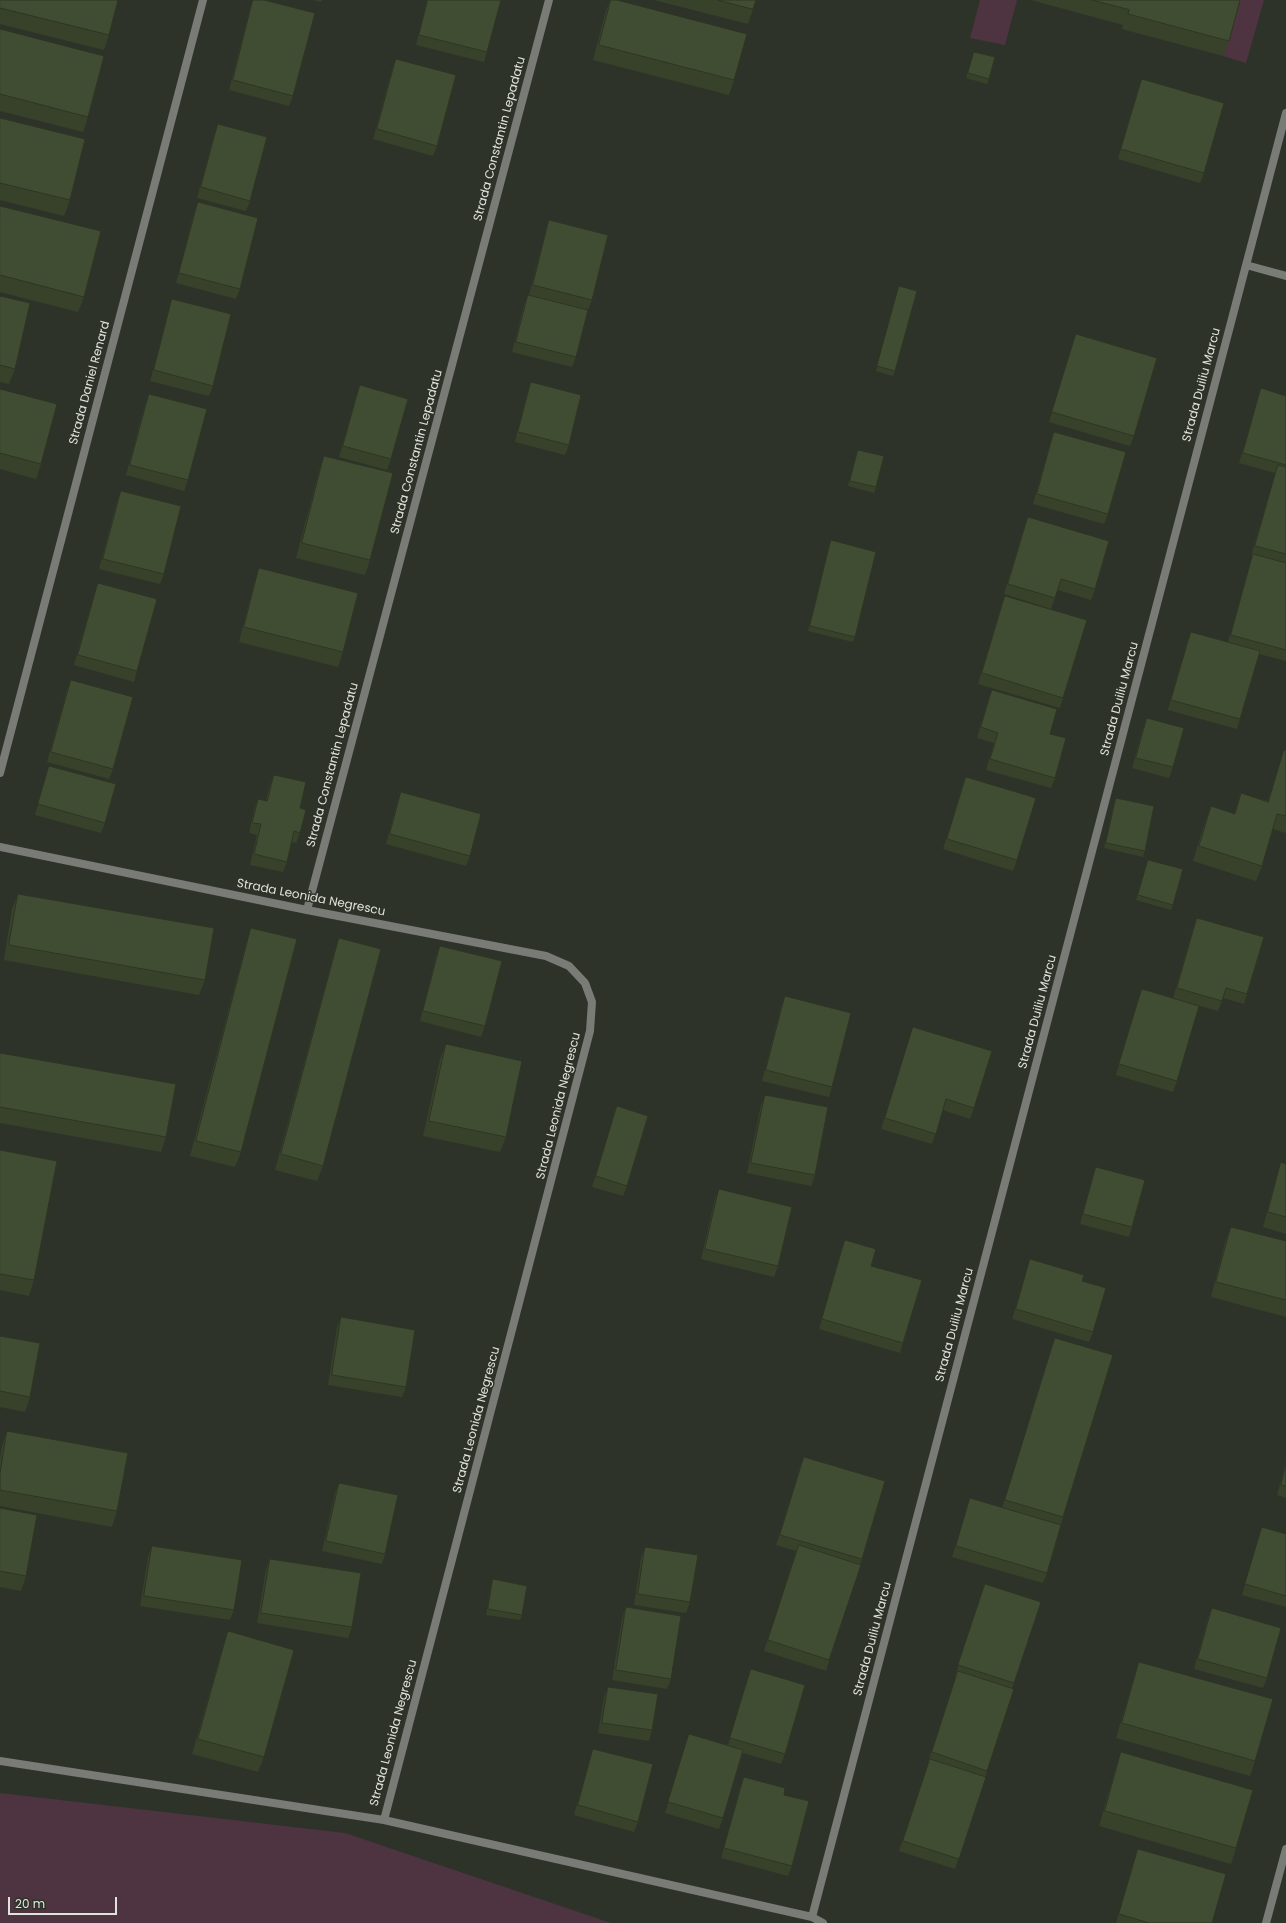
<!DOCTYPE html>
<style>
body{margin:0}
#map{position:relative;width:1286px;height:1923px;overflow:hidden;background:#2e3329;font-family:Poppins,sans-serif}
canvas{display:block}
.scale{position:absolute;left:8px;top:1897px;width:109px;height:18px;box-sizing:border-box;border:2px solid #e0e3dd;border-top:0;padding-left:5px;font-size:12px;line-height:14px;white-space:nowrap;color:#e0e3dd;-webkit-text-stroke:3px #2e3329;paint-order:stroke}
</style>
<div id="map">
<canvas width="1286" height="1923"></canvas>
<div class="scale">20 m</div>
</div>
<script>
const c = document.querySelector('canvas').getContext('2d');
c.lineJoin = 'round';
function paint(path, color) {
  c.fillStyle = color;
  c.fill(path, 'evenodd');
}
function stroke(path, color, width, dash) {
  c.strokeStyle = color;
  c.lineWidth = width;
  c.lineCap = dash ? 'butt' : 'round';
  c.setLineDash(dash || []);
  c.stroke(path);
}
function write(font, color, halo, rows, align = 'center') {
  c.font = font + ' Poppins,sans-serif';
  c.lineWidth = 3;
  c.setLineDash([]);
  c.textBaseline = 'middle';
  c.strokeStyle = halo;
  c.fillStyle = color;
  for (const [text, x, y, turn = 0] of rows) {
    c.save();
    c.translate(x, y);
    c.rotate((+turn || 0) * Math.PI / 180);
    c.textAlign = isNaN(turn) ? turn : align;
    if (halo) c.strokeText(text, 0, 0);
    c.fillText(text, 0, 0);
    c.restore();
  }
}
paint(new Path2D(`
 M 980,0 L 1017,0 L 1005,45 L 970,38 Z
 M 1238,0 L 1264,0 L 1246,63 L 1223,56 Z
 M 0,1793 L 345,1833 L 611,1923 L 0,1923 Z`), '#4e3340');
stroke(new Path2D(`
 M 1246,265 L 1286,276
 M 0,773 L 203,0
 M 0,847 L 307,910 L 546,956 L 569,966 L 585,983 L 592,1002 L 590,1031 L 384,1820
 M 307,910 L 549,0
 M 0,1761 L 384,1820 L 812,1917 L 823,1923
 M 812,1917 L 1286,113
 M 1266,1923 L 1286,1849`), '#797b76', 8);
paint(new Path2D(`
 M 0,0 L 109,35 L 104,50 L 0,24 Z
 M 253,0 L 293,96 L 289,106 L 229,90 L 250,8 Z
 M 312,0 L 322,0 L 321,2 Z
 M 427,0 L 501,0 L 487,52 L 484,62 L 416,45 Z
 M 610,0 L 734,80 L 729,95 L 593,60 L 605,14 Z
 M 654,0 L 756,0 L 748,24 Z
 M 1031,0 L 1240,0 L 1229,41 L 1223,56 L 1122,29 L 1123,25 Z
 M 0,29 L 88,117 L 83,132 L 0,111 Z
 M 974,52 L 989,79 L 987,84 L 966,78 Z
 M 396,59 L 437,146 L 433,156 L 373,139 L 392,69 Z
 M 1142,79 L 1204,173 L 1200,183 L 1118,159 L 1138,89 Z
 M 0,118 L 70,200 L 64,216 L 0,200 Z
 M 218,124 L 250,201 L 246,211 L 197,198 L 214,135 Z
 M 198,202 L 240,289 L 236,299 L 176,283 L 194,212 Z
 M 0,206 L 84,297 L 78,312 L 0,292 Z
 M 549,220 L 592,300 L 588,310 L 587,310 L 576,357 L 572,367 L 512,352 L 524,305 L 528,295 L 529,295 L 546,230 Z
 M 899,286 L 895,371 L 893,376 L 876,371 Z
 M 0,296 L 15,369 L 9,384 L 0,382 Z
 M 172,299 L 213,386 L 209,396 L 150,381 L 169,309 Z
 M 1076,334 L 1134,436 L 1130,446 L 1049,422 L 1072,344 Z
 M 531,382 L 569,445 L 565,455 L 515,442 L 527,393 Z
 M 360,385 L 391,459 L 387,470 L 339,457 L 356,396 Z
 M 1261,388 L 1286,396 L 1286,661 L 1259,654 L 1240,719 L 1237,729 L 1168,710 L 1187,642 L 1191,632 L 1228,642 L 1250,564 L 1253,556 L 1251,556 L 1275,473 L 1239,463 L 1258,399 Z
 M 0,389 L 41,464 L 36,479 L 0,469 Z
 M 149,394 L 188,480 L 184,491 L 126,475 L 145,404 Z
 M 1054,432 L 1108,514 L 1104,524 L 1033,504 L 1050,443 Z
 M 858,450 L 876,487 L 874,493 L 848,486 L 856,455 Z
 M 324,456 L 370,560 L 365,575 L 296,558 L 319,471 Z
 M 121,491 L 164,574 L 160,584 L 99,569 L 117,501 Z
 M 1028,517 L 1095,589 L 1091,600 L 1058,590 L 1051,609 L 1004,594 L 1024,527 Z
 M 831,540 L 855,637 L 853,642 L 808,631 L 829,546 Z
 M 259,568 L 343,652 L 338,667 L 239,642 L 254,583 Z
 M 98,583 L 137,671 L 134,682 L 74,665 L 94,594 Z
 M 1005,596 L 1063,698 L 1060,708 L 978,684 L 1001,606 Z
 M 71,680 L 113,769 L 109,779 L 47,762 L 67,690 Z
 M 992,690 L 1050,734 L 1055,778 L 1051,788 L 986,770 L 994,743 L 977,738 L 988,700 Z
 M 1147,718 L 1173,767 L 1169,778 L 1132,768 L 1143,728 Z
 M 1284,750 L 1286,751 L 1286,833 L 1273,829 L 1262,866 L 1256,881 L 1193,861 L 1205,822 L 1211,806 L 1234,814 L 1241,793 L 1268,801 L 1279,765 Z
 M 49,766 L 105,823 L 101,833 L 35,815 L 46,776 Z
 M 274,775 L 300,808 L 300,833 L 296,843 L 292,842 L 287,862 L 283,872 L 250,865 L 257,835 L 249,833 L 254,810 L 258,799 L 266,801 L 270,785 Z
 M 966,777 L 1017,860 L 1013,871 L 943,849 L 962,787 Z
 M 401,792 L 470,856 L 466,866 L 386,844 L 397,803 Z
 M 1116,798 L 1145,851 L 1143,857 L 1104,848 L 1114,803 Z
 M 1148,860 L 1173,905 L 1171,910 L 1136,900 Z
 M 18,894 L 205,980 L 199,995 L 4,960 L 12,909 Z
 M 1197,918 L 1247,994 L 1244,1004 L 1223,998 L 1218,1011 L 1193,1004 L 1177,1081 L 1173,1092 L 1116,1075 L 1138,999 L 1142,989 L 1173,998 L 1193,928 Z
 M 251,928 L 241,1152 L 235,1167 L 190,1156 L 246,943 Z
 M 339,938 L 323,1166 L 317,1181 L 275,1170 L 334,953 Z
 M 440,946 L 485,1026 L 481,1037 L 420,1021 L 436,956 Z
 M 785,996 L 832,1087 L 829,1097 L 762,1081 L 781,1007 Z
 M 913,1027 L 974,1108 L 970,1119 L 943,1110 L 932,1144 L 881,1129 Z
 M 446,1044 L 506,1137 L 500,1152 L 423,1136 L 440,1059 Z
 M 0,1053 L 166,1137 L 161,1152 L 0,1123 Z
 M 765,1095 L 815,1175 L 811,1186 L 747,1173 L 761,1105 Z
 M 617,1106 L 627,1186 L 623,1196 L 592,1187 Z
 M 0,1150 L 34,1280 L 29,1296 L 0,1290 Z
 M 1281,1162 L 1286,1164 L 1286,1234 L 1263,1227 L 1276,1178 Z
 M 1096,1167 L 1132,1227 L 1129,1237 L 1080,1224 L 1092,1178 Z
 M 719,1189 L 778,1266 L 774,1277 L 701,1259 L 715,1199 Z
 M 1231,1227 L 1286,1241 L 1286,1317 L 1211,1297 L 1225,1242 Z
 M 845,1240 L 871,1266 L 903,1343 L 900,1353 L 819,1329 L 841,1250 Z
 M 1030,1259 L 1082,1281 L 1093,1332 L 1089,1342 L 1012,1319 L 1027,1270 Z
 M 341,1317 L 406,1387 L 402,1397 L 328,1385 L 337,1327 Z
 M 0,1336 L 30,1397 L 25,1412 L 0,1407 Z
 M 1055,1338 L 1063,1517 L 1047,1573 L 1043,1583 L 952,1557 L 967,1508 L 970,1498 L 1002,1508 L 1051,1348 Z
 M 7,1431 L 117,1511 L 112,1527 L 0,1506 L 0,1458 L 2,1446 Z
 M 804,1457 L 862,1559 L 826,1671 L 764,1651 L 796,1551 L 776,1545 L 800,1467 Z
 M 1286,1461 L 1286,1498 L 1277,1495 Z
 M 339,1483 L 385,1554 L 382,1564 L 322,1551 L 335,1493 Z
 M 0,1508 L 26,1576 L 21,1591 L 0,1587 Z
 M 1262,1527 L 1286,1534 L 1286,1607 L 1242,1595 L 1259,1538 Z
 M 152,1546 L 234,1610 L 230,1620 L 140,1606 L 148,1557 Z
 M 645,1547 L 690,1602 L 686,1613 L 634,1605 L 641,1558 Z
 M 270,1559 L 352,1627 L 348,1638 L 257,1623 L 266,1569 Z
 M 493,1579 L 522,1615 L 520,1620 L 486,1615 L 491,1585 Z
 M 985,1584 L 1041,1602 L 1012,1688 L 987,1771 L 955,1869 L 899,1851 L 929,1763 L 928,1762 L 956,1676 L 955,1676 Z
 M 626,1607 L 671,1679 L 667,1689 L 612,1680 L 622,1618 Z
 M 1212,1608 L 1267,1678 L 1263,1688 L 1194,1669 L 1208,1618 Z
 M 228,1631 L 264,1757 L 258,1772 L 192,1754 L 223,1646 Z
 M 1139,1662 L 1255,1761 L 1250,1776 L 1116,1738 L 1134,1677 Z
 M 751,1669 L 785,1754 L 781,1764 L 743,1753 L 723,1818 L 719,1829 L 665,1813 L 689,1734 L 728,1745 L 747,1679 Z
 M 608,1687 L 652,1730 L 649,1741 L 598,1733 L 604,1697 Z
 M 593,1749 L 638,1822 L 634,1832 L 574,1815 L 590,1759 Z
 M 1121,1752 L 1236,1848 L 1231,1864 L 1099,1826 L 1116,1767 Z
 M 744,1777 L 784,1795 L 792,1866 L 788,1876 L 721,1858 L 740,1787 Z
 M 1138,1849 L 1212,1923 L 1116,1923 L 1133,1864 Z`), '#38422b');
const building = new Path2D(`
 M 0,0 L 118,0 L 109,35 L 0,8 Z
 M 253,0 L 264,0 L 315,13 L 293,96 L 233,80 Z
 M 428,0 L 501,0 L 487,52 L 419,35 Z
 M 611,0 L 617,0 L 747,34 L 734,80 L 599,45 Z
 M 718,0 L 756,0 L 753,9 Z
 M 1092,0 L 1240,0 L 1229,41 L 1128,14 L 1129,10 Z
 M 0,29 L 104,56 L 88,117 L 0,94 Z
 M 974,52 L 995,57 L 989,79 L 968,73 Z
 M 396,59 L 456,75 L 437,146 L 377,129 Z
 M 1142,79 L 1224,103 L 1204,173 L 1121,149 Z
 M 0,118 L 85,139 L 70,200 L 0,183 Z
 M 218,124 L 267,137 L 250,201 L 201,187 Z
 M 198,202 L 258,218 L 240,289 L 179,273 Z
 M 0,206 L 101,231 L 84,297 L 0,275 Z
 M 549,220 L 608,235 L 592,300 L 533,285 Z
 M 899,286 L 917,291 L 895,371 L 877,366 Z
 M 528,295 L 588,310 L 576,357 L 516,342 Z
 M 0,296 L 30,303 L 15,369 L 0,365 Z
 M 172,299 L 231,314 L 213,386 L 154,370 Z
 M 1076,334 L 1157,358 L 1134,436 L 1052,412 Z
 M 531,382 L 581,395 L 569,445 L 518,432 Z
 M 360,385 L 408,399 L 391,459 L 343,446 Z
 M 1261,388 L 1286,396 L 1286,465 L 1243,453 Z
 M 0,389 L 57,404 L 41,464 L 0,453 Z
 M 149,394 L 207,409 L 188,480 L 130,465 Z
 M 1054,432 L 1126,452 L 1108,514 L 1037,494 Z
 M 858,450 L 884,456 L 876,487 L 850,481 Z
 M 324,456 L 393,473 L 370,560 L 302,543 Z
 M 1278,465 L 1286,467 L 1286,554 L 1255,546 Z
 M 121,491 L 181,506 L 164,574 L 103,559 Z
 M 1028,517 L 1109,541 L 1095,589 L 1061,579 L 1055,598 L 1008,584 Z
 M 831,540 L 876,552 L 855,637 L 810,626 Z
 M 1253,554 L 1286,563 L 1286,650 L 1231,635 Z
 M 259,568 L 358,593 L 343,652 L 244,627 Z
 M 98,583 L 157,599 L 137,671 L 78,655 Z
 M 1005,596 L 1087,620 L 1063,698 L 982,673 Z
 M 1191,632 L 1260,651 L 1240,719 L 1171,700 Z
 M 71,680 L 133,697 L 113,769 L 51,752 Z
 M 992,690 L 1057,709 L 1050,734 L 1066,738 L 1055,778 L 990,759 L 998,733 L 981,727 Z
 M 1147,718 L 1184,728 L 1173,767 L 1136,758 Z
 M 1284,750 L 1286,751 L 1286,816 L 1277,814 L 1262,866 L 1199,846 L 1211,806 L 1235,814 L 1241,793 L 1268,802 Z
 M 49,766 L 116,784 L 105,823 L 38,804 Z
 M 274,775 L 306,782 L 300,808 L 306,810 L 300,833 L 294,831 L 287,862 L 254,854 L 261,824 L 252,823 L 258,799 L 267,801 Z
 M 966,777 L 1036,798 L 1017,860 L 947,839 Z
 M 401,792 L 481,814 L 470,856 L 390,834 Z
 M 1116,798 L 1154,806 L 1145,851 L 1106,843 Z
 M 1148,860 L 1183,869 L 1173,905 L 1138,895 Z
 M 18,894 L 214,928 L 205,980 L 9,945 Z
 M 1197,918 L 1264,937 L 1247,994 L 1226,988 L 1222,1001 L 1177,988 Z
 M 251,928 L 297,939 L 241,1152 L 196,1141 Z
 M 339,938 L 381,949 L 323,1166 L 281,1154 Z
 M 440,946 L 502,961 L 485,1026 L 423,1011 Z
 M 1142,989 L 1199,1006 L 1177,1081 L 1119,1064 Z
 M 785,996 L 851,1013 L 832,1087 L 766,1070 Z
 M 913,1027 L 992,1051 L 974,1108 L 946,1099 L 936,1134 L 885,1118 Z
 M 446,1044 L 522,1061 L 506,1137 L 429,1121 Z
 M 0,1053 L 176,1084 L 166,1137 L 0,1107 Z
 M 765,1095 L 828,1107 L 815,1175 L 751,1163 Z
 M 617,1106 L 648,1116 L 627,1186 L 596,1176 Z
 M 0,1150 L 57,1161 L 34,1280 L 0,1274 Z
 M 1281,1162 L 1286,1164 L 1286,1217 L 1268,1212 Z
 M 1096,1167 L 1145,1180 L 1132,1227 L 1083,1214 Z
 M 719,1189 L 792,1207 L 778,1266 L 705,1249 Z
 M 1231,1227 L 1286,1241 L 1286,1300 L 1216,1282 Z
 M 845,1240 L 876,1249 L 871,1266 L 922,1280 L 903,1343 L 822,1319 Z
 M 1030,1259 L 1084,1275 L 1082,1281 L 1106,1288 L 1093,1332 L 1016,1309 Z
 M 341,1317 L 415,1330 L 406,1387 L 332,1375 Z
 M 0,1336 L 40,1343 L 30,1397 L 0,1391 Z
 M 1055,1338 L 1113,1355 L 1063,1517 L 1005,1500 Z
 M 7,1431 L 128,1453 L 117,1511 L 0,1490 L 0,1474 Z
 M 804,1457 L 885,1481 L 862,1559 L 780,1535 Z
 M 1286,1465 L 1286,1486 L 1281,1485 Z
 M 339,1483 L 398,1495 L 385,1554 L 326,1541 Z
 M 970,1498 L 1061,1525 L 1047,1573 L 956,1546 Z
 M 0,1508 L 37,1515 L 26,1576 L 0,1571 Z
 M 1262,1527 L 1286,1534 L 1286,1596 L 1245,1584 Z
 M 799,1545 L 861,1565 L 829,1660 L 768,1640 Z
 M 152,1546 L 242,1560 L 234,1610 L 144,1596 Z
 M 645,1547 L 698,1555 L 690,1602 L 638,1594 Z
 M 270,1559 L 361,1573 L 352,1627 L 261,1613 Z
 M 493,1579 L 527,1586 L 522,1615 L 488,1609 Z
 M 985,1584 L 1041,1602 L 1014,1683 L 958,1665 Z
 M 626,1607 L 681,1616 L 671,1679 L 616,1670 Z
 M 1212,1608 L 1281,1628 L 1267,1678 L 1198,1659 Z
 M 228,1631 L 294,1650 L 264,1757 L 198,1739 Z
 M 1139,1662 L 1273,1699 L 1255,1761 L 1122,1723 Z
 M 751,1669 L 805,1685 L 785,1754 L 730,1738 Z
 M 958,1671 L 1014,1689 L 987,1771 L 932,1752 Z
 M 608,1687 L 658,1694 L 652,1730 L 602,1723 Z
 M 689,1734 L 743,1750 L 723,1818 L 668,1802 Z
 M 593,1749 L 653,1764 L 638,1822 L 578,1805 Z
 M 1121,1752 L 1253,1790 L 1236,1848 L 1105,1811 Z
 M 930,1759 L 986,1777 L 959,1859 L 903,1841 Z
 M 744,1777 L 785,1788 L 784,1795 L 809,1801 L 792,1866 L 724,1848 Z
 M 1138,1849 L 1226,1874 L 1212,1923 L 1149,1923 L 1119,1914 Z`);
paint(building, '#414d32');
stroke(building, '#2e3623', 1);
write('12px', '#e0e3dd', '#2e3329', [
 ["Strada Constantin Lepadatu",500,139,-75],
 ["Strada Daniel Renard",90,383,-75],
 ["Strada Duiliu Marcu",1202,385,-75],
 ["Strada Constantin Lepadatu",417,452,-75],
 ["Strada Duiliu Marcu",1120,699,-75],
 ["Strada Constantin Lepadatu",333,765,-75],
 ["Strada Leonida Negrescu",311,898,11],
 ["Strada Duiliu Marcu",1038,1012,-75],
 ["Strada Leonida Negrescu",559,1106,-76],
 ["Strada Duiliu Marcu",955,1325,-75],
 ["Strada Leonida Negrescu",477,1420,-75],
 ["Strada Duiliu Marcu",873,1639,-75],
 ["Strada Leonida Negrescu",394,1733,-75]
]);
</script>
